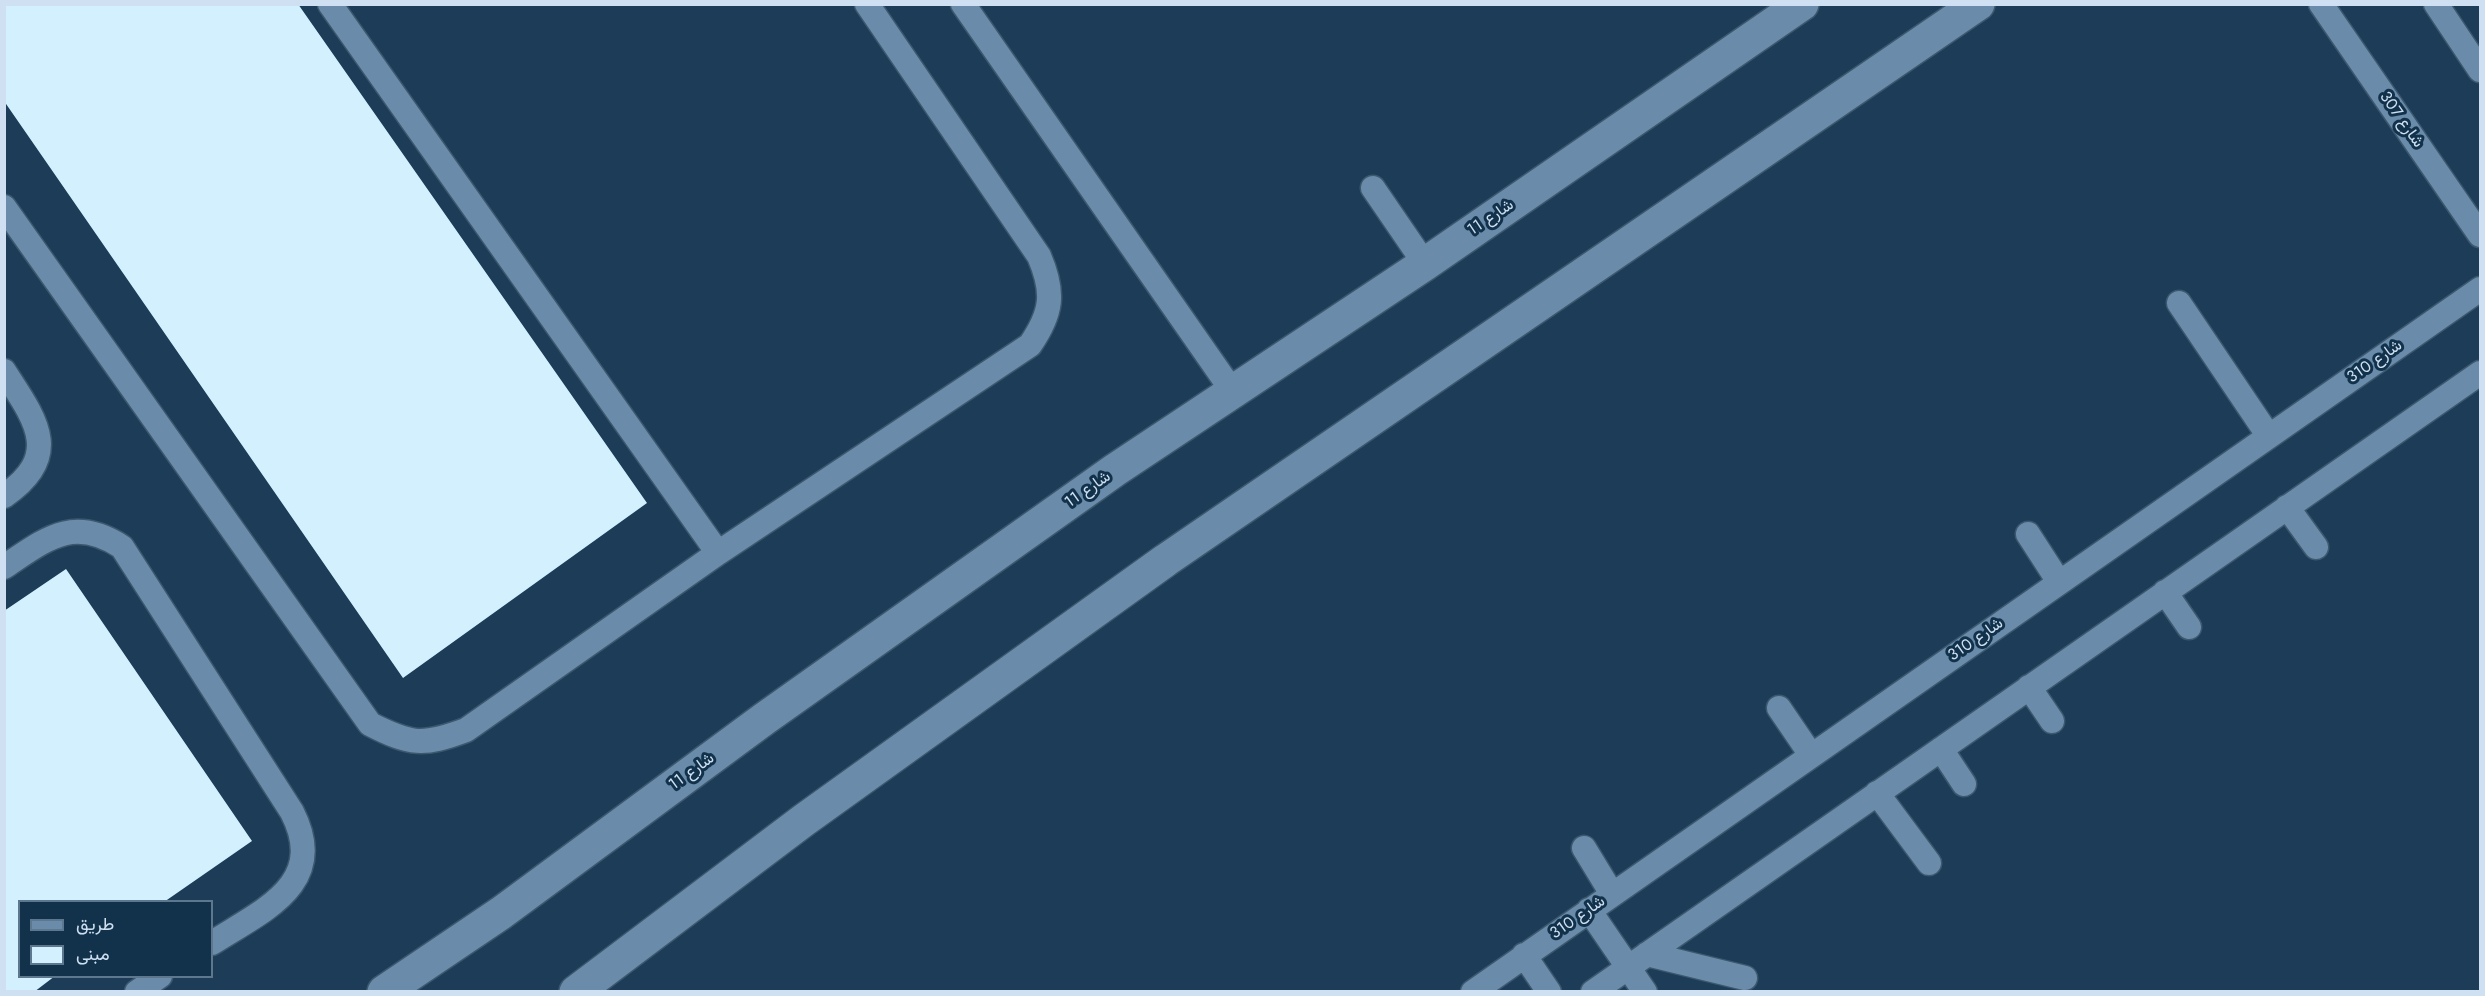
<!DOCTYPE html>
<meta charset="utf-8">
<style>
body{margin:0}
#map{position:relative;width:2485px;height:996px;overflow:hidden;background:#1d3c57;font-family:Jost,Vazirmatn,sans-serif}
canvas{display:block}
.frame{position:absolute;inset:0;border:6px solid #cee0f1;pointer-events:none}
.legend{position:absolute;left:18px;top:900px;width:195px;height:78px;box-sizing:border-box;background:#12324c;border:2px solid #5d788e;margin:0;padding:8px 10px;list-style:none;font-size:18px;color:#cee0f1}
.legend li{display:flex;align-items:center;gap:12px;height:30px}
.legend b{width:30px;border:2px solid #5d788e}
</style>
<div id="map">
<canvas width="2485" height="996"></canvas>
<div class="frame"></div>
<ul class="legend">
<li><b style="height:8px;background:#6a8caa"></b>طريق</li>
<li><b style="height:16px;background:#d2f0fd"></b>مبنى</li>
</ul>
</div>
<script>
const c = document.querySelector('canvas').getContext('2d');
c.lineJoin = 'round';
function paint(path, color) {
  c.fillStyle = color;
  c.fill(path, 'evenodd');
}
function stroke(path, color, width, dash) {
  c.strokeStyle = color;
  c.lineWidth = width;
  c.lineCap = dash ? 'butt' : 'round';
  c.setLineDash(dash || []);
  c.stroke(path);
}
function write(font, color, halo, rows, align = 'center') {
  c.font = font + ' Jost,Vazirmatn,sans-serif';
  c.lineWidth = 6;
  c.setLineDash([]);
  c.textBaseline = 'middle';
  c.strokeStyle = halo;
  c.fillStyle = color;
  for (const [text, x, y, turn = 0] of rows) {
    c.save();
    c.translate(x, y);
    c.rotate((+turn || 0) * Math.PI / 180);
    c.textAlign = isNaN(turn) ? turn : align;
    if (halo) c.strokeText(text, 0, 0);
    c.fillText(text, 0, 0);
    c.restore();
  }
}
paint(new Path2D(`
 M 4,4 L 298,4 L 647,503 L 403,678 L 4,101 Z
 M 66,569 L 252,841 L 164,902 L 20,902 L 20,976 L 55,976 L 34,992 L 4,992 L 4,611 Z`), '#d2f0fd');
const service = new Path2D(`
 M 330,4 L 718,553
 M 963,4 L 1233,392
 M 2321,4 L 2480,235
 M 2436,4 L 2480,70
 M 1373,188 L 1425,264
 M 4,207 L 370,724 C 411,745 423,746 466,730 L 718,553 L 1030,345 C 1052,313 1055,293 1039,256 L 867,4
 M 2179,303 L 2268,435
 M 4,371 C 35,419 64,455 4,496
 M 2287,507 L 2316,547
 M 2028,534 L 2059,582
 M 4,567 C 46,539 73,515 122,547 L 292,812 C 329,884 263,910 212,943
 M 2165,592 L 2189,627
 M 2029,687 L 2052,721
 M 1779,708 L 1811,755
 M 1941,749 L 1964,784
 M 1877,793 L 1929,863
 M 1584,848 L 1612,894
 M 1589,910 L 1645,992
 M 1647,954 L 1745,978
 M 1524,955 L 1549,992
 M 137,992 L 160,976
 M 1473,992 L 2480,289
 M 1593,992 L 2480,373`);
const minor = new Path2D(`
 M 384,992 L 501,913 L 764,719 L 1115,470 L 1425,264 L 1802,4
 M 576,992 L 804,820 L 1166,560 L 1978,4`);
stroke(service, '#3c586e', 27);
stroke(minor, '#3c586e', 36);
stroke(service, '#6a8caa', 24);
stroke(minor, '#6a8caa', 33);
write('16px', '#cee0f1', '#12324c', [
 ["شارع 307",2401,120,55],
 ["شارع 11",1491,218,-34],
 ["شارع 310",2375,362,-35],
 ["شارع 11",1088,490,-35],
 ["شارع 310",1976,640,-35],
 ["شارع 11",692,772,-36],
 ["شارع 310",1578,918,-35]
]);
</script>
